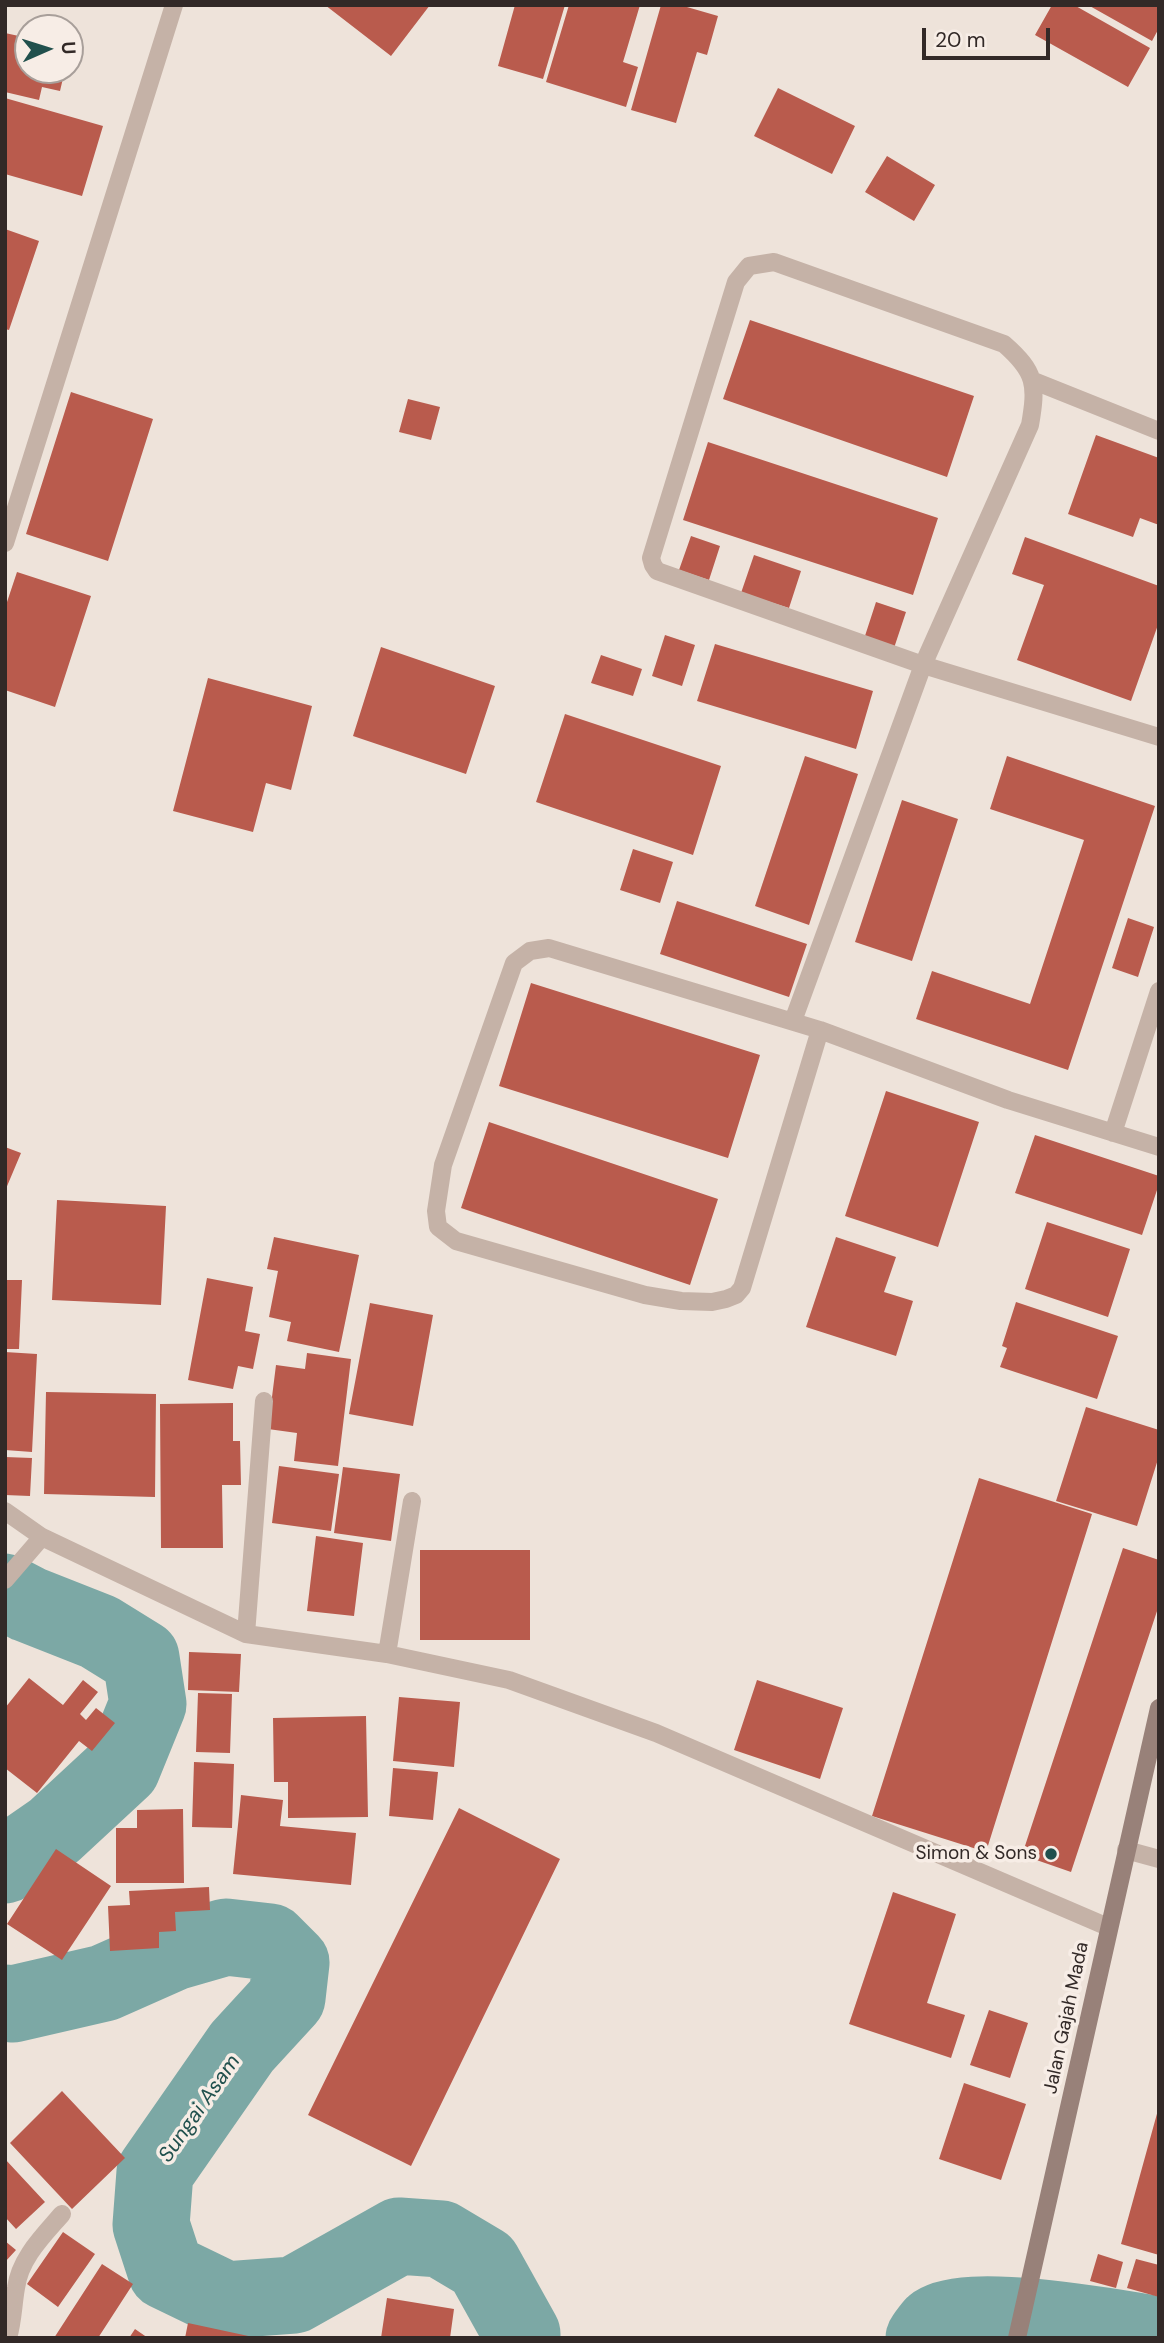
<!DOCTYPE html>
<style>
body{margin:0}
#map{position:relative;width:1164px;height:2343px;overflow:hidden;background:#eee3da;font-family:"DM Sans",sans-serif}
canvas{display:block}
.frame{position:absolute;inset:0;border:7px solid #322927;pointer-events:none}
.north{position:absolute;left:14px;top:14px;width:70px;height:70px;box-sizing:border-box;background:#f7ede6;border:2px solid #a89f9a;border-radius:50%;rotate:87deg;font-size:19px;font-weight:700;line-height:28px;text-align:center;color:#322927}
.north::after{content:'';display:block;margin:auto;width:24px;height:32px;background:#21504d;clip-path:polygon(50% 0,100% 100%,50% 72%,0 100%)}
.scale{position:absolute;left:922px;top:28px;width:128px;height:32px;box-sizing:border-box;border:4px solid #322927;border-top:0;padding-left:9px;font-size:21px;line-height:24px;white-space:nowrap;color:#322927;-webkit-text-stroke:5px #f7ede6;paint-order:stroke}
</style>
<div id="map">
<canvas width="1164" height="2343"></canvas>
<div class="frame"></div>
<div class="north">U</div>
<div class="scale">20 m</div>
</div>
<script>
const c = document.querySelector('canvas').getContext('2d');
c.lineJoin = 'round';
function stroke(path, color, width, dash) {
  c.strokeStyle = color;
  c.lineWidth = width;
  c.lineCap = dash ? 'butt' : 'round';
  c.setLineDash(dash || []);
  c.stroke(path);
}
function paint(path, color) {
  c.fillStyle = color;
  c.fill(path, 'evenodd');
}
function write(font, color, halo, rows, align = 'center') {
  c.font = font + ' "DM Sans",sans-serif';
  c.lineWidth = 7;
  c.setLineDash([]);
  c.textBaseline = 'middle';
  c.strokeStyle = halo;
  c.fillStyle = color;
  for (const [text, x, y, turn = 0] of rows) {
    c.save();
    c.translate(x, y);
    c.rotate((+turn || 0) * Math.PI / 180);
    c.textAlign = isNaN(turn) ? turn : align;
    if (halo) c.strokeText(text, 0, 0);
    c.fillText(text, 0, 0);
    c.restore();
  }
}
stroke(new Path2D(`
 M 5,1592 L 28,1604 L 99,1632 L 141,1658 L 148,1704 L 122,1768 L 54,1831 L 5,1865
 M 5,2003 L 13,2004 L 104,1983 L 174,1952 L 226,1937 L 270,1942 L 291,1963 L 287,1998 L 242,2047 L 155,2172 L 151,2225 L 166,2271 L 226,2300 L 294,2295 L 399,2236 L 441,2239 L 483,2264 L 522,2334 L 522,2338
 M 924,2338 C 927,2334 931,2328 934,2325 C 964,2300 1118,2328 1159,2335`), '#7ca8a5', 77);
paint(new Path2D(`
 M 325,5 L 430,5 L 391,56 Z
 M 515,5 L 565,5 L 543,79 L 498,66 Z
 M 569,5 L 640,5 L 623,62 L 638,67 L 626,107 L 546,82 Z
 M 661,5 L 680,5 L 718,16 L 707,55 L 697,52 L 676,123 L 631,110 Z
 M 1052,5 L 1074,5 L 1150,48 L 1128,87 L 1035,35 Z
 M 1088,5 L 1159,5 L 1159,28 L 1152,41 Z
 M 5,33 L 28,38 L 28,70 L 51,70 L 64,74 L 60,91 L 42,87 L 39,100 L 5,92 Z
 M 778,88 L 855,126 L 832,174 L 754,136 Z
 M 5,98 L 103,126 L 82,196 L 5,174 Z
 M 887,156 L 935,185 L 914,221 L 865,192 Z
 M 5,229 L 39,241 L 9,330 L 5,329 Z
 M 750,320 L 974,396 L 947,477 L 723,399 Z
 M 71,392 L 153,419 L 108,561 L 26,534 Z
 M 408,399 L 440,407 L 431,440 L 399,432 Z
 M 1096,435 L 1159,458 L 1159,525 L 1140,518 L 1133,537 L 1068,514 Z
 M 708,442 L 938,518 L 913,595 L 683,520 Z
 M 691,536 L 720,546 L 709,580 L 679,570 Z
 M 1025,537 L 1159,586 L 1159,622 L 1131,701 L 1017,660 L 1044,585 L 1012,574 Z
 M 754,555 L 801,571 L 789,608 L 741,593 Z
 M 17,572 L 91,596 L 55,707 L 5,690 L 5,608 Z
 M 876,602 L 906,612 L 894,648 L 864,639 Z
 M 665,635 L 695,645 L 682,686 L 652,676 Z
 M 715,644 L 873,691 L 856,749 L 697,701 Z
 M 381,647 L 495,686 L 466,774 L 353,736 Z
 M 601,655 L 642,669 L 633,696 L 591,683 Z
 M 208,678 L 312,706 L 291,790 L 266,783 L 253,832 L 173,811 Z
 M 565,714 L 721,766 L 693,855 L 536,802 Z
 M 805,756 L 858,774 L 809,925 L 755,906 Z
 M 1007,756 L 1155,806 L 1068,1070 L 916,1019 L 932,971 L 1030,1004 L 1084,840 L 990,809 Z
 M 902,800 L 958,819 L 912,961 L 855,942 Z
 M 633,849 L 673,862 L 660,903 L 620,890 Z
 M 677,901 L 807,944 L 789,997 L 660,954 Z
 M 1128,918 L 1154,927 L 1138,977 L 1112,968 Z
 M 531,983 L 760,1055 L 728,1158 L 499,1086 Z
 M 886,1091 L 979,1122 L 938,1247 L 845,1216 Z
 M 489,1122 L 718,1199 L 690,1285 L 461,1208 Z
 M 1035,1135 L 1159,1176 L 1159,1184 L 1142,1235 L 1015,1193 Z
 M 5,1147 L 21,1153 L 5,1191 Z
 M 57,1200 L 166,1206 L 161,1305 L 52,1300 Z
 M 1047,1222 L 1130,1249 L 1108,1317 L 1025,1289 Z
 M 274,1237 L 359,1255 L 339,1352 L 287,1341 L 291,1322 L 269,1317 L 278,1271 L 267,1269 Z
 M 836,1237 L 896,1257 L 884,1292 L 913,1301 L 896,1356 L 806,1327 Z
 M 207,1278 L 253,1287 L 245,1331 L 260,1334 L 253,1369 L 238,1366 L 233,1389 L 188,1380 Z
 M 5,1280 L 22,1280 L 19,1349 L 5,1349 Z
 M 1016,1302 L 1118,1336 L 1097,1399 L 1000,1367 L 1007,1348 L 1002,1346 Z
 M 370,1303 L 433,1315 L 413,1426 L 349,1414 Z
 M 5,1352 L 37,1354 L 32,1452 L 5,1450 Z
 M 307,1353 L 351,1359 L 338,1466 L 294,1461 L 297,1433 L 268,1429 L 276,1365 L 305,1369 Z
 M 46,1392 L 156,1394 L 155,1497 L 44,1494 Z
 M 233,1403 L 233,1441 L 240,1441 L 241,1485 L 222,1485 L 223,1548 L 161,1548 L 160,1404 Z
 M 1086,1407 L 1159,1430 L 1159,1456 L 1137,1526 L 1056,1501 Z
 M 5,1457 L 32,1458 L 30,1496 L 5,1495 Z
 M 279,1466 L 339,1474 L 331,1531 L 272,1523 Z
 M 343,1467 L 400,1474 L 391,1541 L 334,1533 Z
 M 979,1478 L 1092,1514 L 986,1852 L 872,1816 Z
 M 316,1536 L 363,1543 L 354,1616 L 307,1611 Z
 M 1123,1548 L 1159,1560 L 1159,1605 L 1071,1872 L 1022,1855 Z
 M 420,1550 L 530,1550 L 530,1640 L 420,1640 Z
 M 189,1652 L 241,1654 L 239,1692 L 188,1690 Z
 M 29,1678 L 63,1705 L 83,1680 L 98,1692 L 80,1714 L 86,1720 L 96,1708 L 115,1723 L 92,1751 L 79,1741 L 37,1793 L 5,1768 L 5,1708 Z
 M 757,1680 L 843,1708 L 820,1779 L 734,1750 Z
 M 198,1693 L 232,1694 L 230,1753 L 196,1752 Z
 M 399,1697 L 460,1702 L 454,1767 L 393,1761 Z
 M 366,1716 L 368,1817 L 288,1818 L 288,1782 L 274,1782 L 273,1718 Z
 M 194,1762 L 234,1764 L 232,1828 L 192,1827 Z
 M 393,1768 L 438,1772 L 433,1820 L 389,1816 Z
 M 241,1795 L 283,1800 L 280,1826 L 356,1833 L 351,1885 L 233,1874 Z
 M 459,1808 L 560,1859 L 411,2166 L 308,2115 Z
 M 183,1809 L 184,1883 L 116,1883 L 116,1828 L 137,1828 L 137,1810 Z
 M 56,1849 L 111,1886 L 62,1960 L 7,1924 Z
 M 209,1887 L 210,1910 L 175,1912 L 176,1931 L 159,1932 L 159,1948 L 110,1951 L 108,1906 L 130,1905 L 129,1891 Z
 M 893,1892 L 956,1914 L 927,2003 L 965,2015 L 951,2058 L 849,2024 Z
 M 989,2010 L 1028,2023 L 1010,2078 L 970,2065 Z
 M 964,2083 L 1026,2104 L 1001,2180 L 939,2159 Z
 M 62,2091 L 125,2158 L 72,2209 L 10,2143 Z
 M 1158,2110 L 1159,2110 L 1159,2255 L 1121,2244 Z
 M 5,2159 L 45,2202 L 16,2229 L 5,2217 Z
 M 63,2232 L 95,2254 L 58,2307 L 27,2284 Z
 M 5,2241 L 16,2250 L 5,2262 Z
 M 1098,2254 L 1123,2262 L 1116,2288 L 1090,2281 Z
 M 1136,2259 L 1159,2265 L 1159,2297 L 1127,2288 Z
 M 102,2264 L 133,2284 L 98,2338 L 54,2338 Z
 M 387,2298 L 454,2309 L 450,2338 L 381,2338 Z
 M 188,2323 L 253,2337 L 253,2338 L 185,2338 Z
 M 135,2329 L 148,2338 L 129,2338 Z`), '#b95b4d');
stroke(new Path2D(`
 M 774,262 L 1004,344 C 1036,372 1037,385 1030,425 L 923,665 L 657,571 L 653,565 L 651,558 L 736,282 L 749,266 Z
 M 1034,381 L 1159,431
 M 5,543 L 174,5
 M 793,1021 L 923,665 L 1159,737
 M 820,1030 L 742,1288 L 736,1295 L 726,1299 L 712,1302 L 681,1301 L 645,1295 L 456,1241 L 438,1227 L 436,1211 L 443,1165 L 514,963 L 530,951 L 549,948 L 820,1030 L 1008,1100 L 1159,1147
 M 1113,1133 L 1159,991
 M 5,1511 L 42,1537 L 246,1634 L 387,1654 L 509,1680 L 656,1733 L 1108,1927
 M 5,1580 L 42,1537
 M 246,1634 L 264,1401
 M 387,1654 L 412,1501
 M 1126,1850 L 1159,1859
 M 8,2338 C 13,2321 13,2305 16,2288 C 20,2258 43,2236 62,2214`), '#c5b2a7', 18);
stroke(new Path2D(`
 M 1017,2338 L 1159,1708`), '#988179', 18);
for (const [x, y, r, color] of [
 [1051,1854,7,"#21504d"]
]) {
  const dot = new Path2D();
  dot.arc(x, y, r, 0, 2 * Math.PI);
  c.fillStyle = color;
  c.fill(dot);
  stroke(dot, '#f7ede6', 2.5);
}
write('19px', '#322927', '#f7ede6', [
 ["Simon & Sons",1037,1854]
], 'right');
write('19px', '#322927', '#f7ede6', [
 ["Jalan Gajah Mada",1067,2018,-78]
]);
write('italic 21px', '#21504d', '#f7ede6', [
 ["Sungai Asam",200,2109,-55]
]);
</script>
